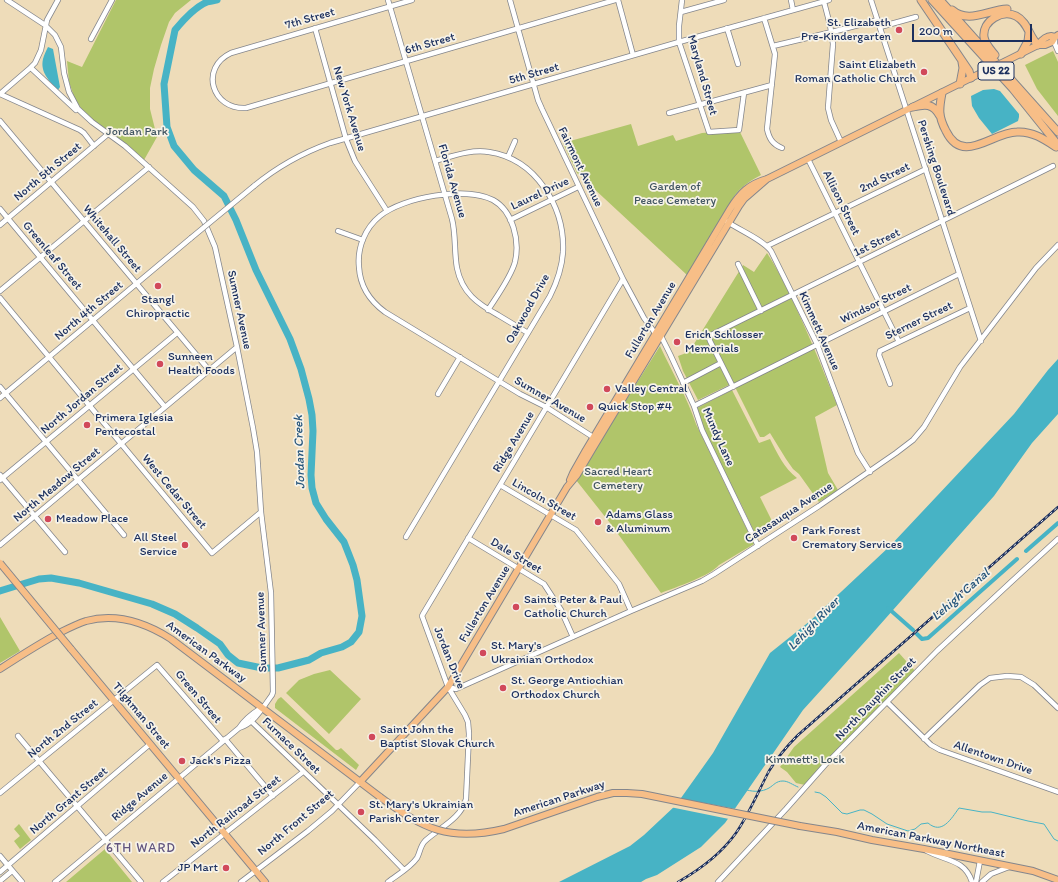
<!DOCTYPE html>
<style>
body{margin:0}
#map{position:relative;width:1058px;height:882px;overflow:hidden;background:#eedcb9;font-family:Itim,sans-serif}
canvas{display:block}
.scale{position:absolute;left:912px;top:24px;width:120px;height:18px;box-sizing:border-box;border:2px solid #1b2f5e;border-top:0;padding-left:5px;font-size:12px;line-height:14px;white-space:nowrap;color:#1b2f5e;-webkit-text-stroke:3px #f7f3e8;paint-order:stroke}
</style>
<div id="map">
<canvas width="1058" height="882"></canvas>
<div class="scale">200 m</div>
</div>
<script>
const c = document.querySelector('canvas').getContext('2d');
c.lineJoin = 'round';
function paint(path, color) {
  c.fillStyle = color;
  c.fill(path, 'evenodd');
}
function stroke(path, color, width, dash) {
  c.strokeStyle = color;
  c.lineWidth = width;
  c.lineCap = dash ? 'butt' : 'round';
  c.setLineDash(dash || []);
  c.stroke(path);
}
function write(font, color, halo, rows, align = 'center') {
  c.font = font + ' Itim,sans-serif';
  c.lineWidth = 3.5;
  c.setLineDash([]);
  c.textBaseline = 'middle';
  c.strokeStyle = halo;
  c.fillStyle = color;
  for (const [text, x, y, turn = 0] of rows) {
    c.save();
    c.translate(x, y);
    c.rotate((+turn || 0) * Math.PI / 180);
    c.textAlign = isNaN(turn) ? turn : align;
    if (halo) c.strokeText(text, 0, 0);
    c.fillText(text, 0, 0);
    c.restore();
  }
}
paint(new Path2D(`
 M 116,0 L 191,0 L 175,13 L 169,22 L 161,45 L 154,69 L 150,88 L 150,109 L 157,137 L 144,160 L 85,114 L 75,99 L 69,82 L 67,61 L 82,67 Z
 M 1053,51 L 1058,62 L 1058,116 L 1037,89 L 1025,65 Z
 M 631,124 L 638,146 L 673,135 L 676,141 L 702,133 L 739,130 L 761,175 C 750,181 740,187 733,198 L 687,275 L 577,173 L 563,143 Z
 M 767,253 C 775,265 782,279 789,293 C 807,330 822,367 837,405 L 815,417 L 828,473 L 838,490 L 819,502 L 799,474 L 793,469 L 786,459 L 770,433 L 764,437 L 760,437 L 733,383 L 698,400 L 683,371 L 678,356 L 689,352 L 743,265 L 754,272 Z
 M 660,346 C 672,372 687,397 696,424 L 754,544 L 719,565 C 710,576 676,587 661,593 L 610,523 L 576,480 Z
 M 732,390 L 759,443 L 770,439 C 777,453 784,468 797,478 L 760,497 L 775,527 L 757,538 L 742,506 L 708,440 L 697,408 Z
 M 0,617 L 20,651 L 0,663 Z
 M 899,653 L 915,671 L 805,785 L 796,783 L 787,772 L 780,767 L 794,747 Z
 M 330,670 L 361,699 L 329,734 L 286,693 L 299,680 L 314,674 Z
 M 281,697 L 336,750 L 338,750 L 341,748 L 359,765 L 356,770 L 275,708 L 275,704 L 278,699 Z
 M 19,824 L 31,840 L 20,849 L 14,841 L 20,836 L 14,829 Z
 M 105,849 L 132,882 L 66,882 Z`), '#b0c56a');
paint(new Path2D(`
 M 48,47 L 53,49 L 60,87 L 58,90 C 49,81 40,72 43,59 C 44,55 46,51 48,47 Z
 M 994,89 L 1000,91 L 1019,114 L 1019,117 L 1018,121 L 992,134 L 979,118 L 972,106 L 971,96 L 983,90 Z
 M 1058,359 L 1058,414 L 1032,443 L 994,496 L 870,636 L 803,710 L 725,823 L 701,847 L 657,875 L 646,879 L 641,882 L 559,882 L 630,846 L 644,835 L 676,805 L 713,753 L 770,653 L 810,621 L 890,546 L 1014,414 L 1048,370 Z`), '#47b3c5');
paint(new Path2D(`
 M 678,798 L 736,809 L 729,819 L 670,807 Z`), '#eedcb9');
stroke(new Path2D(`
 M 747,790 C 754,792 762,792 769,788 C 774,785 776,781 783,781 C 788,781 793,785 798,787
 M 815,792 L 820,793 L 826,797 L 842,813 L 847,814 L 860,810 L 864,810 L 872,814 L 887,824 L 908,831 L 915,829 L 921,824 L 928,823 C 942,835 951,819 959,808 L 982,812 L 991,812 L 1028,821 L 1044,824 L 1054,839 L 1058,841`), '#47b3c5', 1);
stroke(new Path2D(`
 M 1026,551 L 1058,523
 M 888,608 L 913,630
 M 917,634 L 922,639 L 928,638 L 1017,559`), '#47b3c5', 4);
stroke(new Path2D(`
 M 0,591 L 29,582 L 39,579 L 51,578 L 79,583 L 152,604 L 175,614 L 197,628 L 220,644 L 228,655 L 238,663 L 262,668 L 278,668 L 309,660 L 321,653 L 342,647 L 351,642 L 359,632 L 362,616 L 357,580 L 353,565 L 344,542 L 326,519 L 316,503 L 312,488 L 311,475 L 313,431 L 312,415 L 309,399 L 301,369 L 290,339 L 256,270 L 236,220 L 224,196 L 194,170 L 174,146 L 167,127 L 164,84 L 175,30 C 184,19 195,7 207,2 C 210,1 214,1 217,0`), '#47b3c5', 7);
const minor = new Path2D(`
 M 7,0 L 45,25 L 55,35 L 61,47 L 64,73 L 69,92 L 78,109 L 92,122 L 125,146 L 193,207 L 204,221 L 215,247 L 237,347 L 253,428 L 257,452 L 261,512 L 271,593 L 273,692 L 272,695 C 263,707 255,723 239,728
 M 388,0 L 452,219 C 456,235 454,252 457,268 C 462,293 478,304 498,315 C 508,321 518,327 528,333
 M 412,0 L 231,53 C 199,68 212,110 246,108 L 615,0
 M 510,0 L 538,100 L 542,109 L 623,279 L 644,318 L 655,333
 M 618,0 L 633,55
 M 682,0 L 679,26 L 679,42 L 709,132 L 739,130 L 744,93
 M 791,0 L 793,10
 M 871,0 L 981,341
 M 824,2 L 830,25 L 833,44 L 828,108 L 831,120 L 841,142
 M 681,12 L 724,0
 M 764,18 L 775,54 L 767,129 C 769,138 772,144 782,148
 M 880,27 L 916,17
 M 315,28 L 346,139 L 355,161 L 387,211
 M 727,28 L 738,64
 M 1055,37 L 1055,44 L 1058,51
 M 91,39 L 112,0
 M 773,46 L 832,32 L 878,20
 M 31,68 L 76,110
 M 0,94 L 29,69 L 35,63 L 41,50 L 47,20 L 58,0
 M 0,94 L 80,130 L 84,133 L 94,146
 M 669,113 L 772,85
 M 0,121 L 209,370
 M 508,157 L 515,141
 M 808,159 L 899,342
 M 254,186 C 277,167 302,153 330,143 L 679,42 L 829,0
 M 0,209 L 165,407
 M 510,220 L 578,187
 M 726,221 C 739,230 762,239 771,251 L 817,344 L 858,453 L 870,472
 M 0,225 L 108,134
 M 338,231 L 363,240
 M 767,246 L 926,169
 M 738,264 L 761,311
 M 0,291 L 149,167
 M 0,298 L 212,553 L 261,512
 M 488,310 C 497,296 511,277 515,262 C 520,241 513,211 493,200 C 466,186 403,197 380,216 C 365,228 357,248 359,267 C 360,286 370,301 385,312 L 520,394 L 546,407 L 593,437
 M 661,336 L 670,354 L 694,406 L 702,430 L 758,546
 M 683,383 L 721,363
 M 890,384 L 879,355 L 880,351 L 970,308
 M 0,387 L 124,535
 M 733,387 L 710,341 L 709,338 L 711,335 L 859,262 L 1053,166
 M 438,394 L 460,357
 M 0,398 L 191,238
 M 694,406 L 959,274
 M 0,475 L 65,552
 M 0,480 L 177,333
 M 500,485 L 576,530 L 619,584 L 631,611
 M 406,537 L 550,296 C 557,282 562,267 563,252 C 565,207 536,159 489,152 C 471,149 453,156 435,161
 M 468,538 L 544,584 L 561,610 L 573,637
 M 0,545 L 237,347
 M 448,687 L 456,689 L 631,611 L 702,581 L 714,574 L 819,506 L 896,453 L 913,440 L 924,427 L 960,367 L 1036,268 L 1058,245
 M 887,702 L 931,745 L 940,750 L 1058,792
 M 251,721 L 375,840 L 404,870
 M 18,736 L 141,882
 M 225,739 L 273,796
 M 924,739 L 980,685 L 990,678 L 1007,676 L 1021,677 L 1034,685 L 1058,708
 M 0,793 L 157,665 L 223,741
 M 927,851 C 945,861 965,859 972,882
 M 0,856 L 22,882
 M 0,872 L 150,744
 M 0,881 L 12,871
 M 55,882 L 239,728 C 244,720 253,713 261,708
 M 163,882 L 303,772
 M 241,882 L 308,831 L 332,811 L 360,782
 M 388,882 C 397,875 410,868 417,858 C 420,853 420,846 425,841 C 439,828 461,819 466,799 L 469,734 L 468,722 L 465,715 L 448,687 L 422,616 L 423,614 L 623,279
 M 718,882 L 786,809 L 825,765 L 937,651 L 1010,583 L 1058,539
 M 976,882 L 980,861
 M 982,882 L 991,874 L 1009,867`);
const major = new Path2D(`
 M 1038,45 C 1041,41 1045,36 1051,36 C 1057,37 1053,38 1058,35
 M 1006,61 L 1038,45 L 1045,45 L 1052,42 L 1055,37
 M 570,480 L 573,473 L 586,450 L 730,209 C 740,193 749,184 767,179 L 987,70
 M 71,649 L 265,882
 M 0,669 C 20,656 40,643 61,632 C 69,628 77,624 86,621 C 116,613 146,623 171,639 L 380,797
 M 360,782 L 448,687 L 567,487 L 577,475 L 593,448 L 739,206 L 744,199 L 767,179
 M 800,826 L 837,832 L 872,840 L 924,849 L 1033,871 L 1058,880`);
const highway = new Path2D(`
 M 921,0 L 969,71 L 971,78
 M 932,0 L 1013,89 L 1058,145
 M 940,0 L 1058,132
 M 952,10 C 968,24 988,10 1007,9
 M 1021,54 L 1028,41 L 1029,33
 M 995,55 C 991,50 985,44 984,37 C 982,21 1002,9 1016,16 C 1028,22 1029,37 1038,45
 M 960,84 L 963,68 L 962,62
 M 942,93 C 939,109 938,116 946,131 C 963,166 992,132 1017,132 C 1032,131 1044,139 1056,147
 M 913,107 C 925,104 933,103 940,116`);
stroke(minor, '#84868c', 6);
stroke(major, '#84868c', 8);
stroke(highway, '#84868c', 9);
stroke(minor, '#fff', 4.5);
stroke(major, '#f7be87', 6);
stroke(highway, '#f7be87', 7);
const rail = new Path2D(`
 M 678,882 C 701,869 721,854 736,833 C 749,814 758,792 769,771 C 777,758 787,746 798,735 L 1058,507`);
stroke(rail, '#1b2f5e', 2.5);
stroke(rail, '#f7f3e8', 1, [3]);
const minorBridge = new Path2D(`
 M 191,238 L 254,186`);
const majorBridge = new Path2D(`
 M 987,70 L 1006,61
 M 0,563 L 71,649
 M 380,797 C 424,829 449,842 504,829 L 597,797 L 613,793 L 627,793 L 642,794 L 800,826`);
stroke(minorBridge, '#84868c', 6, []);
stroke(majorBridge, '#84868c', 8, []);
stroke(minorBridge, '#fff', 4.5);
stroke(majorBridge, '#f7be87', 6);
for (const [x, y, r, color] of [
 [899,30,4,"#d1495b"],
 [924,72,4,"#d1495b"],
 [158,286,4,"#d1495b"],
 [677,342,4,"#d1495b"],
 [160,364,4,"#d1495b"],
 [607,389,4,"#d1495b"],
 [590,407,4,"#d1495b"],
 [87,425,4,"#d1495b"],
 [48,519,4,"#d1495b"],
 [598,522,4,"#d1495b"],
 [794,538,4,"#d1495b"],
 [185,545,4,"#d1495b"],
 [516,607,4,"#d1495b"],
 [483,653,4,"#d1495b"],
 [503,688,4,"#d1495b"],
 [372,737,4,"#d1495b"],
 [182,761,4,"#d1495b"],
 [361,812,4,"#d1495b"],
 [226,868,4,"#d1495b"]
]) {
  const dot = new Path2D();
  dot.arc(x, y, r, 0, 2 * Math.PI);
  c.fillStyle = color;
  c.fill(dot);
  stroke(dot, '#f7f3e8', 1.5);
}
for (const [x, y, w] of [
 [996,71,36]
]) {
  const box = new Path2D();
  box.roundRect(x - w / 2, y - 9, w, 18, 3);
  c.fillStyle = '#f7f3e8';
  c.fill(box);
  stroke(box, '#1b2f5e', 1);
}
write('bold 11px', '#1b2f5e', null, [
 ["US 22",996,71]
]);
write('12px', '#1b2f5e', '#f7f3e8', [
 ["7th Street",310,19,-16],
 ["6th Street",430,44,-16],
 ["5th Street",534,74,-16],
 ["Maryland Street",702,75,74],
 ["New York Avenue",349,109,73],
 ["Fairmont Avenue",580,167,64],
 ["Pershing Boulevard",936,168,72],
 ["North 5th Street",48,172,-40],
 ["2nd Street",885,178,-26],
 ["Florida Avenue",452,181,74],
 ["Laurel Drive",540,194,-25],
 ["Allison Street",841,203,64],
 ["Whitehall Street",112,239,50],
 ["1st Street",877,243,-26],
 ["Greenleaf Street",52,256,50],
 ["Windsor Street",876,304,-26],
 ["Oakwood Drive",528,309,-61],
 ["Sumner Avenue",239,310,78],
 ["North 4th Street",89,311,-40],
 ["Fullerton Avenue",651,320,-59],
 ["Sterner Street",919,321,-26],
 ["Kimmett Avenue",819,331,66],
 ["North Jordan Street",82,399,-40],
 ["Sumner Avenue",550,400,30],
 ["Mundy Lane",718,437,66],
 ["Ridge Avenue",514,442,-59],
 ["North Meadow Street",57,485,-40],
 ["West Cedar Street",174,492,50],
 ["Lincoln Street",544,500,30],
 ["Catasauqua Avenue",789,513,-33],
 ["Dale Street",516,556,31],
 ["Fullerton Avenue",485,604,-59],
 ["Sumner Avenue",262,632,-92],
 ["American Parkway",206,652,36],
 ["Jordan Drive",449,658,68],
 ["Green Street",198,697,50],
 ["North Dauphin Street",876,699,-46],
 ["Tilghman Street",141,716,50],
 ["North 2nd Street",63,729,-39],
 ["Furnace Street",291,746,44],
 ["Allentown Drive",993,758,19],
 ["Ridge Avenue",140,797,-40],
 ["American Parkway",559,799,-18],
 ["North Grant Street",69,801,-40],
 ["North Railroad Street",236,812,-38],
 ["North Front Street",296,823,-40],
 ["American Parkway Northeast",931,840,11]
]);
write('12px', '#1b2f5e', '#f7f3e8', [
 ["St. Elizabeth",891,23,"right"],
 ["Pre-Kindergarten",891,37,"right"],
 ["Saint Elizabeth",916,65,"right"],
 ["Roman Catholic Church",916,79,"right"],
 ["Stangl",158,300,"center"],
 ["Chiropractic",158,314,"center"],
 ["Erich Schlosser",685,335],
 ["Memorials",685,349],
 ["Sunneen",168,357],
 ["Health Foods",168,371],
 ["Valley Central",615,389],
 ["Quick Stop #4",598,407],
 ["Primera Iglesia",95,418],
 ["Pentecostal",95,432],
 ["Adams Glass",606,515],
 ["& Aluminum",606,529],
 ["Meadow Place",56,519],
 ["Park Forest",802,531],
 ["Crematory Services",802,545],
 ["All Steel",177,538,"right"],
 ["Service",177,552,"right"],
 ["Saints Peter & Paul",524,600],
 ["Catholic Church",524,614],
 ["St. Mary's",491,646],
 ["Ukrainian Orthodox",491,660],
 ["St. George Antiochian",511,681],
 ["Orthodox Church",511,695],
 ["Saint John the",380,730],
 ["Baptist Slovak Church",380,744],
 ["Jack's Pizza",190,761],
 ["St. Mary's Ukrainian",369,805],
 ["Parish Center",369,819],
 ["JP Mart",218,868,"right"]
], 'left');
write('12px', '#405461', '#f7f3e8', [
 ["Jordan Park",137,132],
 ["Garden of",675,187],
 ["Peace Cemetery",675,201],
 ["Sacred Heart",618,472],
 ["Cemetery",618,486],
 ["Kimmett's Lock",805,760]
]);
write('italic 13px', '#28577d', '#f7f3e8', [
 ["Jordan Creek",300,452,-92],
 ["Lehigh Canal",961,595,-41],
 ["Lehigh River",814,624,-46]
]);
c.letterSpacing = '1px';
write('13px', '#62557f', '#f7f3e8', [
 ["6TH WARD",141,849]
]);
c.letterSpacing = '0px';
</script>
